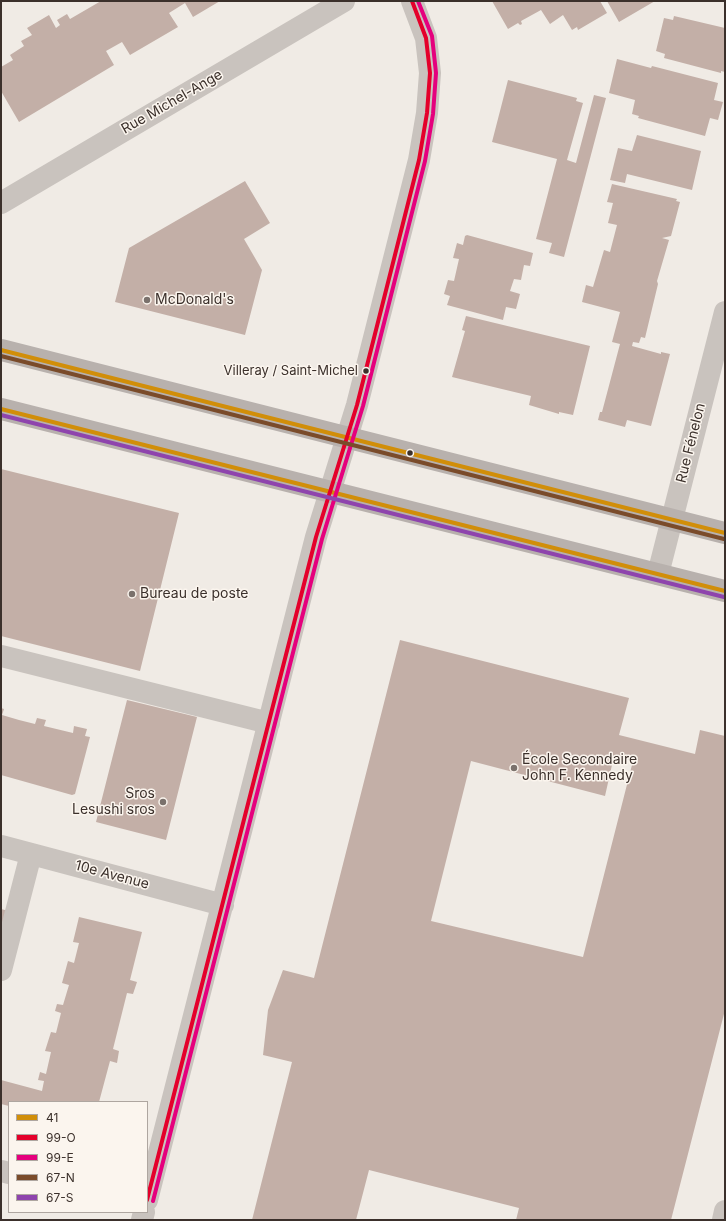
<!DOCTYPE html>
<meta charset="utf-8">
<style>
body{margin:0}
#map{position:relative;width:726px;height:1221px;overflow:hidden;background:#f0ebe5;font-family:Inter,sans-serif}
canvas{display:block}
.frame{position:absolute;inset:0;border:2px solid #3b302b;pointer-events:none}
.legend{position:absolute;left:8px;top:1101px;width:140px;height:112px;box-sizing:border-box;background:#fbf5ee;border:1px solid #aea6a0;margin:0;padding:5px 7px;list-style:none;font-size:12px;color:#3b302b}
.legend li{display:flex;align-items:center;gap:8px;height:20px}
.legend b{width:20px;border:1px solid #aea6a0}
</style>
<div id="map">
<canvas width="726" height="1221"></canvas>
<div class="frame"></div>
<ul class="legend">
<li><b style="height:5px;background:#d18e09"></b>41</li>
<li><b style="height:5px;background:#e4002b"></b>99-O</li>
<li><b style="height:5px;background:#e5007d"></b>99-E</li>
<li><b style="height:5px;background:#7a4b2a"></b>67-N</li>
<li><b style="height:5px;background:#8e44ad"></b>67-S</li>
</ul>
</div>
<script>
const c = document.querySelector('canvas').getContext('2d');
c.lineJoin = 'round';
function paint(path, color) {
  c.fillStyle = color;
  c.fill(path, 'evenodd');
}
function stroke(path, color, width, dash) {
  c.strokeStyle = color;
  c.lineWidth = width;
  c.lineCap = dash ? 'butt' : 'round';
  c.setLineDash(dash || []);
  c.stroke(path);
}
function write(font, color, halo, rows, align = 'center') {
  c.font = font + ' Inter,sans-serif';
  c.lineWidth = 3;
  c.setLineDash([]);
  c.textBaseline = 'middle';
  c.strokeStyle = halo;
  c.fillStyle = color;
  for (const [text, x, y, turn = 0] of rows) {
    c.save();
    c.translate(x, y);
    c.rotate((+turn || 0) * Math.PI / 180);
    c.textAlign = isNaN(turn) ? turn : align;
    if (halo) c.strokeText(text, 0, 0);
    c.fillText(text, 0, 0);
    c.restore();
  }
}
paint(new Path2D(`
 M 101,1 L 220,1 L 193,17 L 185,3 L 169,13 L 178,27 L 130,55 L 122,42 L 106,51 L 114,65 L 19,122 L 1,91 L 1,67 L 13,60 L 10,55 L 24,46 L 21,41 L 32,35 L 27,28 L 49,15 L 56,28 L 60,25 L 57,20 L 67,14 L 70,19 Z
 M 492,1 L 600,1 L 607,13 L 578,30 L 577,27 L 572,30 L 563,15 L 550,24 L 541,10 L 521,21 L 522,24 L 520,25 L 518,23 L 508,29 Z
 M 607,1 L 655,1 L 619,22 Z
 M 674,16 L 725,28 L 725,72 L 721,71 L 721,73 L 664,58 L 665,54 L 656,51 L 664,18 L 673,20 Z
 M 617,59 L 651,68 L 652,66 L 718,83 L 714,100 L 723,102 L 718,120 L 710,118 L 705,136 L 638,118 L 639,116 L 632,114 L 635,100 L 609,93 Z
 M 508,80 L 577,98 L 576,101 L 583,103 L 567,160 L 576,163 L 594,95 L 606,98 L 564,257 L 549,253 L 552,243 L 536,239 L 557,159 L 492,142 Z
 M 637,135 L 701,151 L 692,190 L 627,174 L 625,183 L 610,180 L 618,148 L 632,151 Z
 M 245,181 L 270,223 L 244,239 L 262,270 L 245,335 L 115,302 L 129,248 Z
 M 612,184 L 677,199 L 676,201 L 680,202 L 671,236 L 662,238 L 669,240 L 657,281 L 658,284 L 645,338 L 641,337 L 639,343 L 633,342 L 632,346 L 661,354 L 661,352 L 670,354 L 651,426 L 627,420 L 625,427 L 598,420 L 600,412 L 602,412 L 620,344 L 612,342 L 620,312 L 582,302 L 586,285 L 593,287 L 604,250 L 610,252 L 617,225 L 608,223 L 613,203 L 607,202 Z
 M 467,235 L 533,253 L 530,266 L 524,265 L 521,280 L 514,279 L 510,291 L 520,294 L 516,309 L 506,307 L 503,320 L 447,305 L 450,296 L 444,294 L 448,280 L 454,281 L 459,259 L 453,258 L 457,243 L 463,245 L 465,236 Z
 M 466,316 L 590,346 L 573,415 L 559,412 L 559,414 L 529,405 L 531,396 L 452,377 L 465,331 L 462,330 Z
 M 1,469 L 179,513 L 140,671 L 1,636 Z
 M 400,640 L 629,698 L 619,735 L 695,754 L 700,730 L 725,736 L 725,1010 L 671,1220 L 516,1220 L 519,1208 L 369,1170 L 356,1220 L 252,1220 L 292,1062 L 263,1055 L 268,1010 L 283,970 L 314,978 ZM 614,756 L 633,761 L 583,957 L 431,921 L 471,761 L 605,796 Z
 M 127,700 L 197,717 L 166,840 L 96,822 Z
 M 1,708 L 4,709 L 2,715 L 19,720 L 35,724 L 37,718 L 46,720 L 44,726 L 73,733 L 74,726 L 87,729 L 85,736 L 90,737 L 75,794 L 72,795 L 1,775 Z
 M 1,909 L 9,911 L 1,943 Z
 M 79,917 L 142,932 L 130,980 L 137,982 L 133,994 L 127,993 L 113,1049 L 119,1051 L 117,1063 L 110,1061 L 99,1102 L 9,1102 L 9,1106 L 1,1104 L 1,1080 L 42,1091 L 44,1081 L 38,1080 L 40,1072 L 46,1074 L 51,1052 L 45,1051 L 51,1032 L 56,1033 L 61,1013 L 55,1011 L 57,1004 L 63,1005 L 69,985 L 62,983 L 68,961 L 74,963 L 79,943 L 73,942 Z`), '#c3afa7');
stroke(new Path2D(`
 M 1,203 L 344,1
 M 658,574 L 725,312
 M 1,656 L 269,723
 M 1,846 L 223,905
 M 1,970 L 31,854
 M 1,1171 L 9,1173
 M 147,1200 L 316,537 L 357,405 L 419,160 L 427,113 L 430,73 L 426,38 L 412,1
 M 142,1220 L 144,1212
 M 723,1220 L 725,1211`), '#c9c3be', 22);
stroke(new Path2D(`
 M 1,350 L 725,533
 M 1,409 L 725,591`), '#b8b1ad', 22);
stroke(new Path2D(`
 M 1,350 L 725,533
 M 1,409 L 725,591`), '#d18e09', 4);
stroke(new Path2D(`
 M 147,1200 L 316,537 L 357,405 L 419,160 L 427,113 L 430,73 L 426,38 L 412,1`), '#e4002b', 4);
stroke(new Path2D(`
 M 153,1201 L 322,539 L 363,406 L 425,161 L 433,114 L 436,73 L 432,36 L 418,1`), '#e5007d', 4);
stroke(new Path2D(`
 M 1,356 L 724,539`), '#7a4b2a', 4);
stroke(new Path2D(`
 M 1,415 L 724,597`), '#8e44ad', 4);
for (const [x, y, r, color] of [
 [147,300,4,"#7a716c"],
 [366,371,3.5,"#3b302b"],
 [410,453,3.5,"#3b302b"],
 [132,594,4,"#7a716c"],
 [514,768,4,"#7a716c"],
 [163,802,4,"#7a716c"]
]) {
  const dot = new Path2D();
  dot.arc(x, y, r, 0, 2 * Math.PI);
  c.fillStyle = color;
  c.fill(dot);
  stroke(dot, '#fbf5ee', 1.5);
}
write('13px', '#3b302b', '#fbf5ee', [
 ["Villeray / Saint-Michel",358,371]
], 'right');
write('14px', '#3b302b', '#fbf5ee', [
 ["Rue Michel-Ange",172,102,-30],
 ["Rue Fénelon",691,443,-76],
 ["10e Avenue",112,875,15]
]);
write('14px', '#3b302b', '#fbf5ee', [
 ["McDonald's",155,300],
 ["Bureau de poste",140,594],
 ["École Secondaire",522,760],
 ["John F. Kennedy",522,776],
 ["Sros",155,794,"right"],
 ["Lesushi sros",155,810,"right"]
], 'left');
</script>
